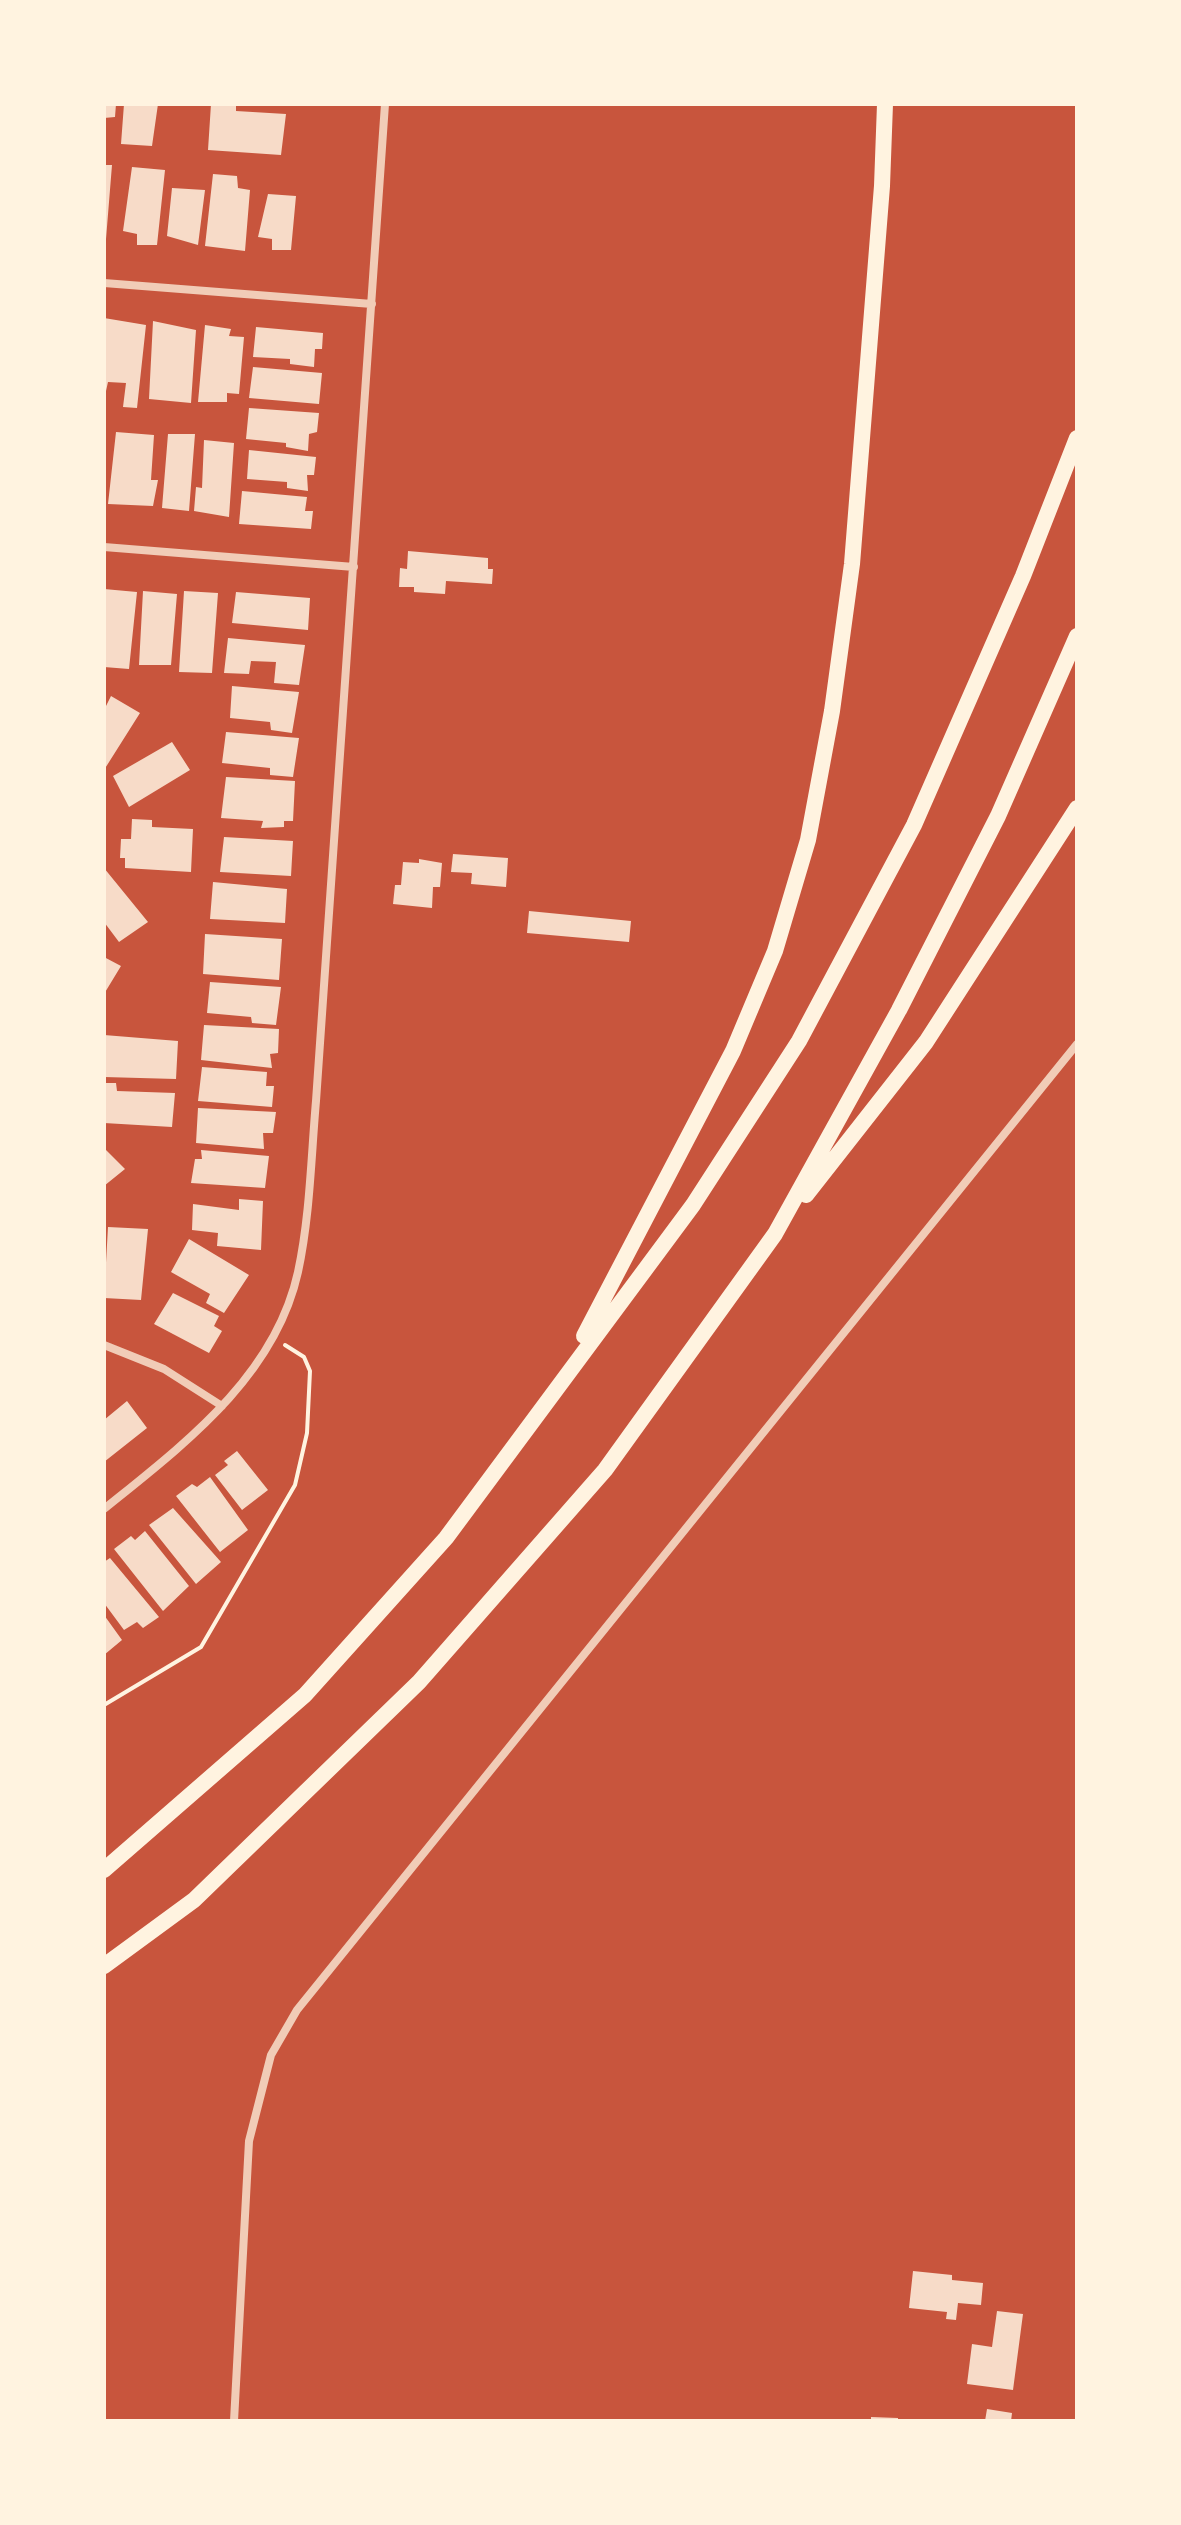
<!DOCTYPE html>
<style>
body{margin:0}
#map{position:relative;width:1181px;height:2525px;overflow:hidden;background:#c8553d;font-family:Arial,sans-serif}
canvas{display:block}
.frame{position:absolute;inset:0;border:106px solid #fff3e0;pointer-events:none}
</style>
<div id="map">
<canvas width="1181" height="2525"></canvas>
<div class="frame"></div>
</div>
<script>
const c = document.querySelector('canvas').getContext('2d');
c.lineJoin = 'round';
function paint(path, color) {
  c.fillStyle = color;
  c.fill(path, 'evenodd');
}
function stroke(path, color, width, dash) {
  c.strokeStyle = color;
  c.lineWidth = width;
  c.lineCap = dash ? 'butt' : 'round';
  c.setLineDash(dash || []);
  c.stroke(path);
}
paint(new Path2D(`
 M 104,104 L 116,104 L 115,117 L 104,118 Z
 M 124,104 L 158,104 L 152,146 L 121,144 Z
 M 211,104 L 236,106 L 236,111 L 286,114 L 281,155 L 208,150 Z
 M 104,165 L 112,165 L 106,239 L 104,238 Z
 M 132,167 L 165,170 L 157,245 L 137,245 L 137,234 L 123,231 Z
 M 213,174 L 237,176 L 238,188 L 250,190 L 245,251 L 205,246 Z
 M 172,188 L 205,190 L 198,245 L 167,236 Z
 M 268,194 L 296,196 L 291,250 L 272,250 L 272,239 L 258,237 Z
 M 104,318 L 146,325 L 137,408 L 123,407 L 126,383 L 108,382 L 104,400 Z
 M 153,321 L 196,330 L 191,403 L 149,399 Z
 M 205,325 L 231,329 L 229,336 L 244,337 L 239,394 L 227,393 L 227,402 L 198,402 Z
 M 256,327 L 323,333 L 322,349 L 315,349 L 314,367 L 290,364 L 290,359 L 253,357 Z
 M 253,367 L 322,373 L 319,404 L 249,398 Z
 M 249,408 L 319,413 L 317,432 L 309,434 L 308,451 L 286,447 L 286,443 L 246,439 Z
 M 116,432 L 154,435 L 151,480 L 158,480 L 153,506 L 108,504 Z
 M 168,434 L 195,434 L 189,511 L 162,508 Z
 M 204,440 L 234,443 L 229,517 L 194,511 L 196,487 L 202,488 Z
 M 249,450 L 316,457 L 314,475 L 307,475 L 308,491 L 287,488 L 287,482 L 247,479 Z
 M 242,491 L 307,497 L 305,511 L 313,511 L 311,529 L 239,524 Z
 M 408,551 L 488,558 L 488,569 L 493,569 L 492,584 L 446,581 L 445,594 L 414,592 L 414,587 L 399,587 L 400,568 L 407,569 Z
 M 104,589 L 137,592 L 129,669 L 104,667 Z
 M 143,591 L 177,594 L 171,665 L 139,665 Z
 M 184,591 L 218,593 L 212,673 L 179,672 Z
 M 236,592 L 310,598 L 308,630 L 232,623 Z
 M 228,638 L 305,645 L 299,685 L 274,683 L 276,662 L 251,661 L 249,674 L 224,673 Z
 M 232,686 L 299,692 L 292,733 L 271,730 L 270,722 L 230,718 Z
 M 111,696 L 140,713 L 104,770 L 104,710 Z
 M 226,732 L 299,738 L 293,777 L 270,775 L 270,768 L 222,763 Z
 M 172,742 L 190,770 L 129,807 L 113,776 Z
 M 226,777 L 295,781 L 293,821 L 284,821 L 284,827 L 261,828 L 263,821 L 221,818 Z
 M 132,819 L 152,820 L 152,827 L 193,829 L 191,872 L 125,868 L 125,858 L 120,858 L 121,839 L 131,839 Z
 M 224,837 L 293,841 L 291,876 L 220,872 Z
 M 453,854 L 508,858 L 506,887 L 471,884 L 472,873 L 451,872 Z
 M 419,859 L 442,863 L 440,887 L 433,887 L 432,908 L 393,904 L 395,885 L 401,885 L 403,862 L 419,863 Z
 M 104,868 L 148,922 L 119,942 L 104,922 Z
 M 213,882 L 287,889 L 285,923 L 210,919 Z
 M 529,911 L 631,921 L 629,942 L 527,933 Z
 M 205,934 L 282,939 L 279,980 L 203,974 Z
 M 104,957 L 121,966 L 104,994 Z
 M 210,982 L 281,987 L 276,1025 L 252,1023 L 251,1017 L 207,1013 Z
 M 204,1025 L 279,1029 L 278,1053 L 270,1054 L 272,1068 L 201,1060 Z
 M 104,1035 L 178,1041 L 176,1079 L 104,1077 Z
 M 202,1067 L 267,1072 L 266,1086 L 274,1086 L 272,1107 L 198,1101 Z
 M 104,1083 L 116,1083 L 117,1091 L 175,1093 L 172,1127 L 104,1123 Z
 M 198,1108 L 276,1112 L 273,1133 L 263,1133 L 264,1149 L 196,1143 Z
 M 104,1148 L 125,1169 L 104,1186 Z
 M 201,1150 L 269,1156 L 265,1188 L 191,1183 L 195,1159 L 202,1159 Z
 M 239,1199 L 263,1201 L 261,1250 L 217,1246 L 218,1233 L 192,1230 L 193,1204 L 239,1210 Z
 M 108,1227 L 148,1229 L 141,1300 L 104,1298 Z
 M 189,1239 L 249,1275 L 224,1313 L 206,1303 L 210,1294 L 171,1272 Z
 M 173,1293 L 219,1316 L 214,1326 L 222,1331 L 209,1353 L 154,1324 Z
 M 127,1401 L 147,1428 L 104,1462 L 104,1420 Z
 M 237,1451 L 268,1490 L 242,1510 L 215,1475 L 228,1465 L 224,1461 Z
 M 210,1477 L 248,1530 L 220,1552 L 176,1496 L 192,1484 L 197,1487 Z
 M 173,1508 L 221,1562 L 196,1584 L 149,1525 Z
 M 145,1531 L 189,1586 L 163,1611 L 114,1549 L 131,1536 L 135,1540 Z
 M 110,1558 L 159,1617 L 143,1628 L 137,1622 L 124,1630 L 104,1603 L 104,1562 Z
 M 104,1615 L 122,1640 L 104,1655 Z
 M 913,2271 L 952,2275 L 952,2280 L 983,2283 L 981,2305 L 958,2303 L 956,2320 L 946,2319 L 947,2312 L 909,2308 Z
 M 997,2311 L 1023,2314 L 1013,2390 L 967,2384 L 972,2344 L 992,2347 Z
 M 987,2409 L 1012,2413 L 1011,2421 L 985,2421 Z
 M 871,2417 L 898,2418 L 898,2421 L 871,2421 Z`), '#f7dbc8');
stroke(new Path2D(`
 M 104,1705 L 201,1647 L 295,1485 L 307,1433 L 310,1371 L 304,1357 L 285,1345`), '#fff3e0', 4);
stroke(new Path2D(`
 M 104,283 L 372,304
 M 104,547 L 354,567
 M 104,1345 L 164,1369 L 222,1406
 M 104,1509 C 183,1445 275,1377 298,1272 C 310,1216 311,1158 316,1101 L 385,104
 M 234,2421 L 249,2141 L 271,2055 L 297,2010 L 1077,1044`), '#f1ccb7', 8);
stroke(new Path2D(`
 M 806,1195 L 926,1042 L 1077,808
 M 584,1336 L 733,1051 L 775,951 L 808,840 L 832,711 L 852,564 L 882,186 L 885,104
 M 104,1870 L 305,1695 L 446,1538 L 693,1205 L 799,1041 L 914,825 L 1023,576 L 1077,438
 M 104,1966 L 194,1900 L 419,1682 L 605,1470 L 775,1234 L 899,1010 L 998,816 L 1077,636`), '#fff3e0', 16);
</script>
